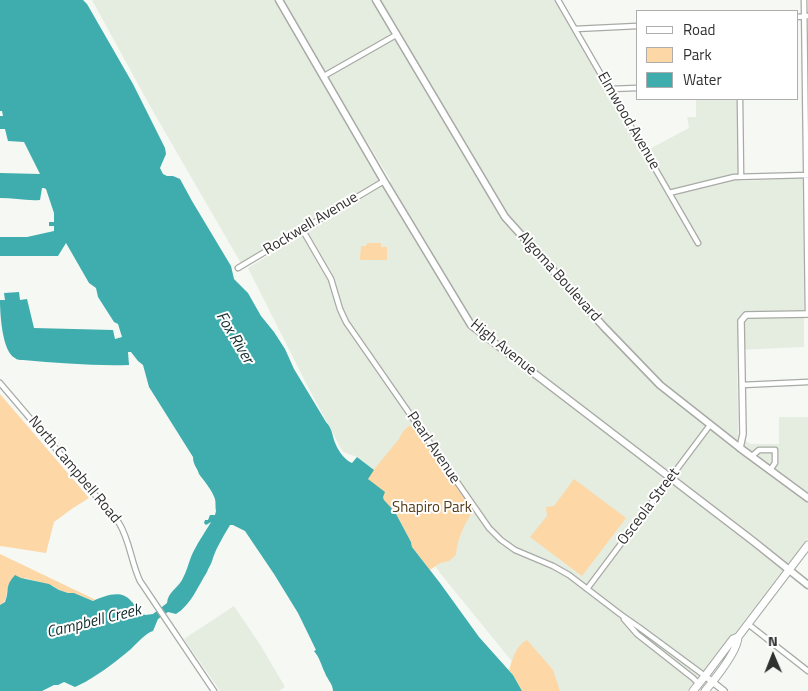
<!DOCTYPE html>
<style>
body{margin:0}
#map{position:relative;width:808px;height:691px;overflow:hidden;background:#f5f8f3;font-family:"Titillium Web",sans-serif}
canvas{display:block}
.legend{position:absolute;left:636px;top:10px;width:162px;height:90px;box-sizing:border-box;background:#fff;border:1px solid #acadac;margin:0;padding:6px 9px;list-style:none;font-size:15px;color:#30312f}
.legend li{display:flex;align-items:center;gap:10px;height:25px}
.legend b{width:25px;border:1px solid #acadac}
.north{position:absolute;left:748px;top:631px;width:50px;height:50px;-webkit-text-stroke:4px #fff;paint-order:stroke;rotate:359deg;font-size:14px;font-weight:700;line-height:20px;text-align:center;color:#30312f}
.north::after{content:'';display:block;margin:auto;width:18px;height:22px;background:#30312f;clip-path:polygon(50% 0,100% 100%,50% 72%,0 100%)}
</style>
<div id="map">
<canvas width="808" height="691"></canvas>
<ul class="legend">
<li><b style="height:6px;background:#fff"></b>Road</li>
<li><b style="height:14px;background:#fdd7a6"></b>Park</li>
<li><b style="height:14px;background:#3fadae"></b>Water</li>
</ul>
<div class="north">N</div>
</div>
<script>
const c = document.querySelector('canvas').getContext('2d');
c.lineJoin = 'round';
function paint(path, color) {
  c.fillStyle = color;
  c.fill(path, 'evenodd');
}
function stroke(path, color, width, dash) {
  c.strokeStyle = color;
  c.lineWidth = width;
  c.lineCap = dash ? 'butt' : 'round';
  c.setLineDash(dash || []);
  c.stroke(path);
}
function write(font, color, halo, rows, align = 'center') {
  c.font = font + ' "Titillium Web",sans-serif';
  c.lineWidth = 4;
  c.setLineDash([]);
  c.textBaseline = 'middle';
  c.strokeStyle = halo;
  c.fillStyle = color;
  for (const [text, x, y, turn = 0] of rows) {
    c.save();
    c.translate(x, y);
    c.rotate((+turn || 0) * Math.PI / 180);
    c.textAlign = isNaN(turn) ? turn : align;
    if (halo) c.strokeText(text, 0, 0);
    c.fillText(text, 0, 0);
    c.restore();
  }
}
paint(new Path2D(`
 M 92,0 L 279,0 L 384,181 L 242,265 L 150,106 Z
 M 280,0 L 554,0 L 642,153 L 689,128 L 687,117 L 696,117 L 696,99 L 738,99 L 739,172 L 741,181 L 804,178 L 804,347 L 737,350 L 738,435 L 750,444 L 779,444 L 779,417 L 808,417 L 808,538 L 708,668 L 688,691 L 530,691 L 510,659 L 440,573 L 374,470 L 357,457 L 343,452 L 308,387 L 248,268 L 391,181 Z
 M 234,606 L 261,646 L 285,687 L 279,691 L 220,691 L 184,639 Z`), '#e5ede1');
paint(new Path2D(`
 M 367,243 L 381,243 L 381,247 L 387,247 L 387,260 L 360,260 L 361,246 L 366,246 Z
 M 0,394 L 89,498 L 73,508 L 54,522 L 46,553 L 1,546 L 0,547 Z
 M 416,423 L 466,496 L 473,511 C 464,525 457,539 456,555 L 449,561 L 440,563 L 430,570 L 412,547 L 411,542 L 395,512 L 385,502 L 383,497 L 367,478 L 399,439 C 403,430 407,426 416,423 Z
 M 574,479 L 626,518 L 582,576 L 530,537 L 547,516 L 546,507 L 554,506 Z
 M 0,554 L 96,600 L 94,601 L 74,593 L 68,593 L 59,590 L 53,586 L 25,578 L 7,590 C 6,597 7,601 0,605 Z
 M 527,640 L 553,670 L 560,691 L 522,691 L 513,675 L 509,670 C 513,659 515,646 527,640 Z`), '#fdd7a6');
paint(new Path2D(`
 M 0,0 L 83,0 L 87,4 L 133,84 L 165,148 L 166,154 L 160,168 L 163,174 L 167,176 L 173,176 L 180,179 L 192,201 L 231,266 L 234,279 L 248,293 L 261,316 L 274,332 L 285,349 L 294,369 L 326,422 C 333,429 332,437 336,445 C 339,452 345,460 352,463 L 357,457 L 374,470 L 368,479 L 385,492 L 383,497 L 384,500 L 395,512 L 411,542 L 412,547 L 440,583 L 479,637 L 513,675 L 522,691 L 333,691 C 333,684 327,679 325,673 C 321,665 320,658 314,651 L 316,650 L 298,613 L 274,574 L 245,531 L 233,525 L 230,525 C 223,537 216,548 212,561 C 211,565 208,568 207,572 C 198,586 191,605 176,614 L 168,612 L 158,619 L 153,631 C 146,633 137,643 131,649 C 117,661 92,680 75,687 L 64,682 L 58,685 L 54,685 L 42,691 L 0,691 L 0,605 L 5,602 C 10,590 4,587 15,575 L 21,578 L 49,584 L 59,590 L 68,593 L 74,593 L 93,601 C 105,596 121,589 131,601 C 136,606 138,611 145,615 L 153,614 L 167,603 C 168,592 177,589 182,580 C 186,573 188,565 191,557 C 196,545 204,534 211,522 L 206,525 L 204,523 L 205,520 L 208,520 L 210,515 L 215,515 L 216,511 C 215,507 216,503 215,499 C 212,490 204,481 199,474 C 197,467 193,465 193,457 L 149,387 L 143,365 L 138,361 L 131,352 L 128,352 L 129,365 C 93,366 58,363 23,360 C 20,360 17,360 15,358 C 2,352 0,313 0,300 L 5,300 L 4,293 L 19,292 L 20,300 L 27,299 L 34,328 L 113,330 L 115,339 L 122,337 L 118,324 L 114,322 L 98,297 L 96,288 L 89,283 L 66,243 L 58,256 L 0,256 L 0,237 L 27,237 L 54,231 L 54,226 L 49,226 L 49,222 L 54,222 L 54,213 L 46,189 L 44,188 L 42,188 L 40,200 C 27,201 13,198 0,198 L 0,173 L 40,174 L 24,142 L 8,141 L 5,129 L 0,129 L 0,116 L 3,116 L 2,111 L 0,111 Z`), '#3fadae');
const minor = new Path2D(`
 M 558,0 L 698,243
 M 804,0 L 808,314
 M 797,17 L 808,16
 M 575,29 L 637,26
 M 324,76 L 396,35
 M 610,89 L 637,88
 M 740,99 L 741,177
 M 669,193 L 734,177 L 808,175
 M 302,229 L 331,279 L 340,309 L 346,322 L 489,528 L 501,540 L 515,550 L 553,566 L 569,575 L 620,614 L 640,628 L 705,676
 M 238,268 L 384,181
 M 0,383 L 119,523 C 130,541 131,562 140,581 L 214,691
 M 742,385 L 808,382
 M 752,456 L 759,450 L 775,450 L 775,463 L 770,470
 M 587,589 L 710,425
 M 624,619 L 637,634 L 693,678 L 699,684
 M 748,624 L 808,671`);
const tertiary = new Path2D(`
 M 740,448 L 743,434 L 741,321 L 746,315 L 808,314
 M 705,676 L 724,691`);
const secondary = new Path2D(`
 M 279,0 L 384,181 L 471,325 L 753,541 L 808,585
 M 376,0 L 505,217 L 604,327 L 660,385 L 740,448 L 808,498`);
const primary = new Path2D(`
 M 693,691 L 705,676 L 733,639 L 738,637 L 808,545
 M 705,691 C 715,679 738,651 738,637`);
stroke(minor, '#a7aaa5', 7);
stroke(tertiary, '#a7aaa5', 8);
stroke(secondary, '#a7aaa5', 9);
stroke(primary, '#a7aaa5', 9);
stroke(minor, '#fff', 4.5);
stroke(tertiary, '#fff', 5.5);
stroke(secondary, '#fff', 6);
stroke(primary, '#fff', 7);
write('15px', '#30312f', '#fff', [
 ["Elmwood Avenue",628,121,60],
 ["Rockwell Avenue",311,224,-31],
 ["Algoma Boulevard",559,277,48],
 ["High Avenue",503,348,39],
 ["Pearl Avenue",433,448,56],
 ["North Campbell Road",74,470,50],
 ["Osceola Street",649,507,-53]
]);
write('15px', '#543c18', '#fff', [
 ["Shapiro Park",432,508]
]);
write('italic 16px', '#162f2f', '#fff', [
 ["Fox River",234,338,59],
 ["Campbell Creek",94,622,-14]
]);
</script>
